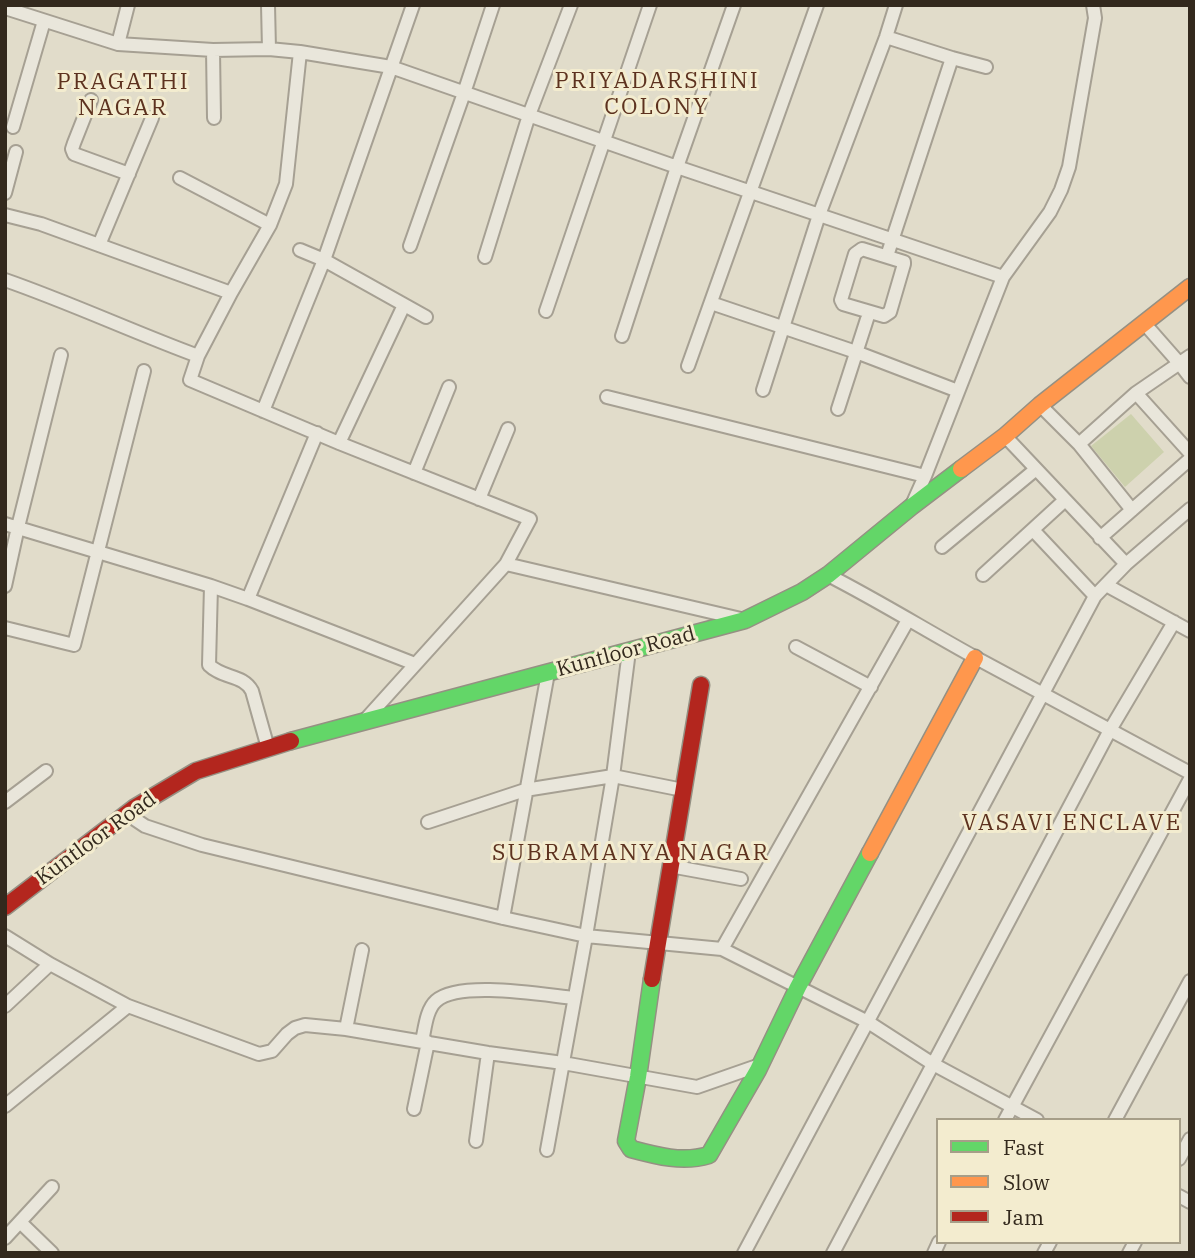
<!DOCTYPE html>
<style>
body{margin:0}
#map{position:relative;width:1195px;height:1258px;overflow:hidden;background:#e1dcca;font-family:"IBM Plex Serif",serif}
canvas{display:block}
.frame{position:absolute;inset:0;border:7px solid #33291d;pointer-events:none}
.legend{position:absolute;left:936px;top:1118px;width:245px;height:126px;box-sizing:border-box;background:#f3eccf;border:2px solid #a69e88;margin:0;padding:9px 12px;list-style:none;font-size:21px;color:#33291d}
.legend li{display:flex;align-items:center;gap:14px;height:35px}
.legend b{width:35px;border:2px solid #a69e88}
</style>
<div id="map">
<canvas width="1195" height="1258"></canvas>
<div class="frame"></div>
<ul class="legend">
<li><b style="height:9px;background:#63d668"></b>Fast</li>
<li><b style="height:9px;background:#ff974d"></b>Slow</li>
<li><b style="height:9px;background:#b3261e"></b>Jam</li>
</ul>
</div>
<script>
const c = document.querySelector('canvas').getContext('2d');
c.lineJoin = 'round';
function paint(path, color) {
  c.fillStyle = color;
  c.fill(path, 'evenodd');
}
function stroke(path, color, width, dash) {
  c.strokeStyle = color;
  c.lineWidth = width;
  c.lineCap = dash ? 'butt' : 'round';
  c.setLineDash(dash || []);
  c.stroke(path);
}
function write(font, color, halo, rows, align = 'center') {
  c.font = font + ' "IBM Plex Serif",serif';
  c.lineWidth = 6;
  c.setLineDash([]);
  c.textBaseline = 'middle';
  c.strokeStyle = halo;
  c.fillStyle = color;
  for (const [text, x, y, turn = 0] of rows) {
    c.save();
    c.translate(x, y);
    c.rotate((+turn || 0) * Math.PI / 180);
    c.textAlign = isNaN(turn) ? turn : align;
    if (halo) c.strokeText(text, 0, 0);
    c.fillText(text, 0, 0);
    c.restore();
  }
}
paint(new Path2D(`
 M 1131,414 L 1164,452 L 1125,487 L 1091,446 Z`), '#cdd1ad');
const street = new Path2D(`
 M 268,5 L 269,49
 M 5,8 L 118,44 L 213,50 L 269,49 L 300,52 L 391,67 L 677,167 L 1003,277
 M 886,37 L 952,58 L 986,67
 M 118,44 L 128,5
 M 213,50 L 214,118
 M 300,52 L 286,184 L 270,225 L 231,293 L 198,356 L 190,380 L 339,443 L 530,519 L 506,564 L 366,719
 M 91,100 L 74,143 L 72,149 L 74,154 L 129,174
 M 13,127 L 44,21
 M 180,178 L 270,225
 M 5,193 L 16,152
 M 5,215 L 41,224 L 231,293
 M 99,245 L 152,118
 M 410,246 L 464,93 L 493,5
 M 862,249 L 904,262 L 904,264 L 890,312 L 884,316 L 843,304 L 841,300 L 855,254 Z
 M 300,250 L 324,260 L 426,317
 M 887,256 L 952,58
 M 485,257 L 529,115 L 571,5
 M 5,280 C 71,303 133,332 198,356
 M 711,303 L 856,352 L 958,391
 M 546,311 L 650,5
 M 1144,323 L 1180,364 L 1190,377
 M 622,336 L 677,167 L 734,5
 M 688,366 L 817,5
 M 763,390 L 819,215 L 886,37 L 896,5
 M 1136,393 L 1190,453
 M 607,397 L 925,476
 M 1040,405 L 1079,444 L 1132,510
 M 838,409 L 867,319
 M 263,411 L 324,260 L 413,5
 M 1005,436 L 1126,564
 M 339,443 L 404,305
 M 1079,444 L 1136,393 L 1190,356
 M 414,473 L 449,387
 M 479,499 L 508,429
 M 912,505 L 925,476 L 1003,277 L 1050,212 L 1061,190 L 1069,167 L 1095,18 L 1093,5
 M 5,524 L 211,586 L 248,599 L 415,664
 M 1033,530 L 1095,596
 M 1100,538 L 1190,459
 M 942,547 L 1035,470
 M 506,564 L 741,619
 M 828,575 C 879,601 927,631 978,659 C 1048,697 1119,735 1190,773
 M 983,575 L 1065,500
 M 1106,585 L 1190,631
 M 5,586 L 18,527 L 61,355
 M 211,586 L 209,665 C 223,679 243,674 252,691 L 268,748
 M 248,599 L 317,433
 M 5,628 L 74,645 L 144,371
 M 796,647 L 871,687
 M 5,802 L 46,771
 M 127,814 L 145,826 L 202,845 L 503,918 L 586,936 L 722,949 L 868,1022 L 933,1064 L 1037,1120
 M 428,822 L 525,790 L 613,776 L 683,790
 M 670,866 L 741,879
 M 503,918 L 548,673
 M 5,936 L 50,964 L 128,1006 L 259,1054 L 272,1051 L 287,1034 L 295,1028 L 305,1025 L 346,1029 L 488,1053 L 563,1063 L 697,1087 L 760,1065
 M 722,949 L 908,620
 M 5,1006 L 50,964
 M 346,1029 L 362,950
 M 422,1041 C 425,1029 426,1010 436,1001 C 459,980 544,995 574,998
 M 5,1106 L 128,1006
 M 414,1109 L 428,1042
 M 1005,1120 L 1190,779
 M 1115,1120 L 1190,981
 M 476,1141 L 488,1053
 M 547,1150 L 586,936 L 613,776 L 629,651
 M 1179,1159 L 1190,1139
 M 1179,1196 L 1190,1202
 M 20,1222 L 52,1253
 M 5,1238 L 52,1187
 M 744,1253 L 1095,596 L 1126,564 L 1190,509
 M 833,1253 L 1110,730 L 1174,622
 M 934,1253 L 939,1242
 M 1044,1253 L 1050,1242
 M 1129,1253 L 1135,1242`);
const fast = new Path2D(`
 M 291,741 L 745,620 L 802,592 L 828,575 L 911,507 L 961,469
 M 652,979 L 638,1077 L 626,1141 L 631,1149 C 657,1156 683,1163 709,1155 L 758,1070 L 798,987 L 870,853`);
const slow = new Path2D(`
 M 961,469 L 1005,436 L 1040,405 L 1190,287
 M 870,853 L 975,658`);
const jam = new Path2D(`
 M 5,907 L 134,808 L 196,771 L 291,741
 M 652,979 L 701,685`);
stroke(street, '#a6a093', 16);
stroke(fast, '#959083', 19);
stroke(slow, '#959083', 19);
stroke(jam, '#959083', 19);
stroke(street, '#e9e6db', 12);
stroke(fast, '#63d668', 16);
stroke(slow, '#ff974d', 16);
stroke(jam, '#b3261e', 16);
write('21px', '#33291d', '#f3eccf', [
 ["Kuntloor Road",626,652,-15],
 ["Kuntloor Road",96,839,-36]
]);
c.letterSpacing = '2px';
write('23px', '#5d321f', '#f3eccf', [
 ["PRIYADARSHINI",657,81],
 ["COLONY",657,107],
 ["PRAGATHI",123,82],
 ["NAGAR",123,108],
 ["VASAVI ENCLAVE",1072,823],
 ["SUBRAMANYA NAGAR",631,853]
]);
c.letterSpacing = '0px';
</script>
